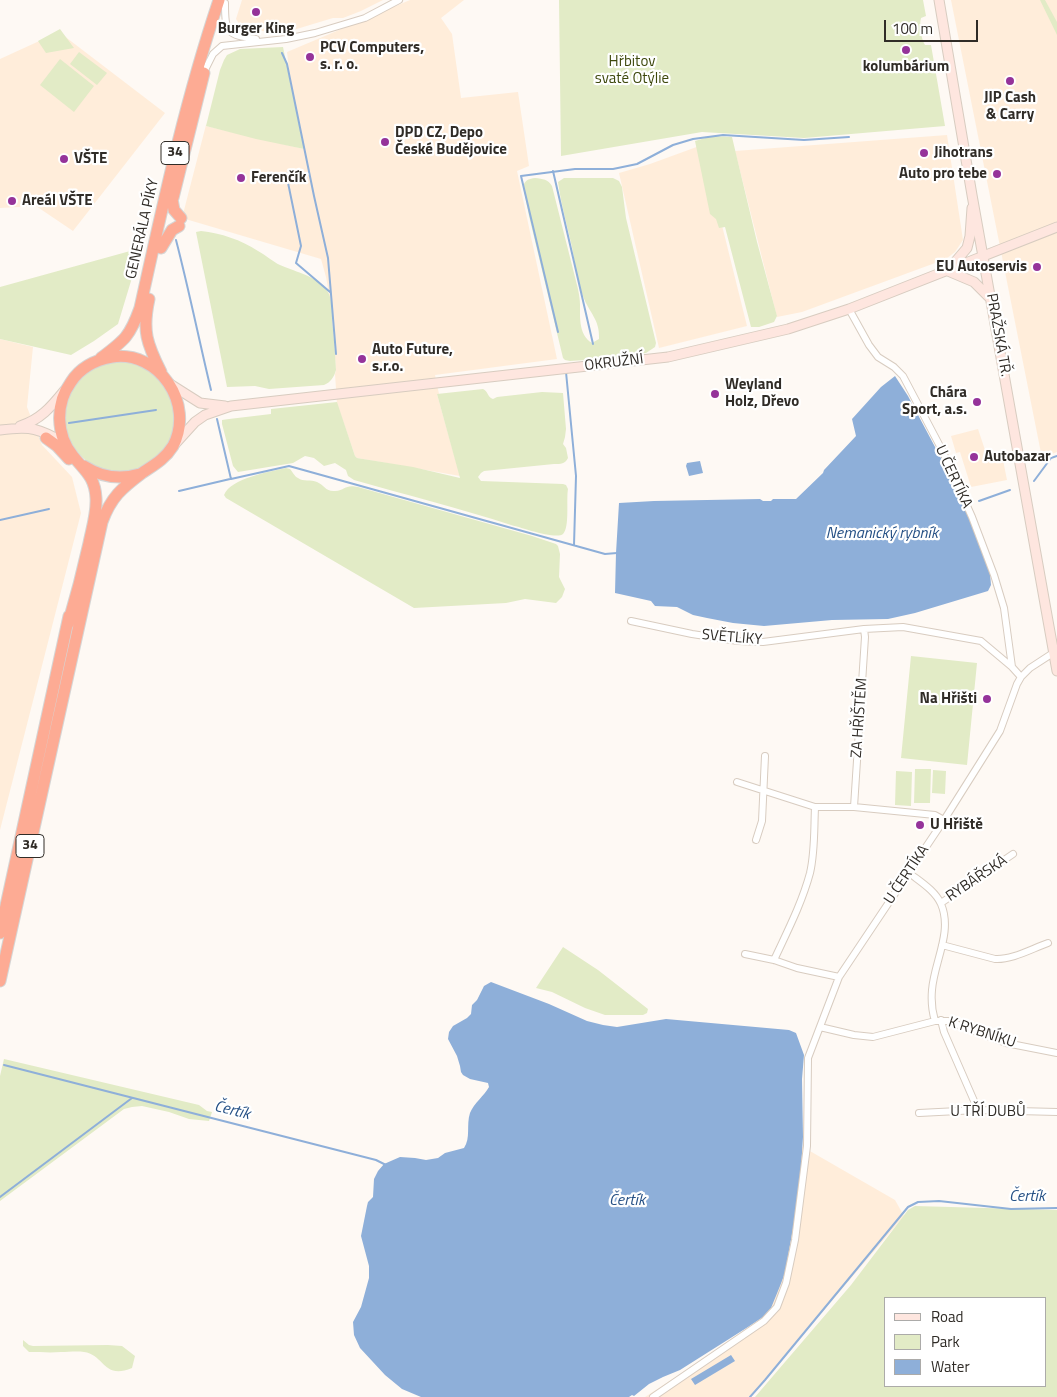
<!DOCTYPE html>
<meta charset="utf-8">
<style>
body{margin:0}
#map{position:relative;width:1057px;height:1397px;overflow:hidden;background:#fef9f4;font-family:"Titillium Web",sans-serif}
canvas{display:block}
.legend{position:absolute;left:884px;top:1297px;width:162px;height:90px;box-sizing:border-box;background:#fff;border:1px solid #acaba9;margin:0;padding:6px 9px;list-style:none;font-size:15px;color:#302c27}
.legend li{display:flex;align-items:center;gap:10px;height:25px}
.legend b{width:25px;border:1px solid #acaba9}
.scale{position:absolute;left:884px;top:20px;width:94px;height:22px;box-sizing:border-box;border:2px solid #302c27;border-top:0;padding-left:6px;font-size:15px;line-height:18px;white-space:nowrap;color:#302c27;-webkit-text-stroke:4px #fff;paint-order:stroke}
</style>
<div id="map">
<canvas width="1057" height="1397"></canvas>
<ul class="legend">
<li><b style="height:6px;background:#fee6df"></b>Road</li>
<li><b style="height:14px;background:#e2ebc6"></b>Park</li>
<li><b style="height:14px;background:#8eafd9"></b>Water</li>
</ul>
<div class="scale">100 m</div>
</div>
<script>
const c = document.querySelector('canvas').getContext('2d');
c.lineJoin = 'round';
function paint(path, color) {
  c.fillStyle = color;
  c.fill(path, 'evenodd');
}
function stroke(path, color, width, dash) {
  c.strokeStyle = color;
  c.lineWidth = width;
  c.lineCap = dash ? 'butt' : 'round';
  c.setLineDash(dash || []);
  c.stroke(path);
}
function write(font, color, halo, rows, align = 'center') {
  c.font = font + ' "Titillium Web",sans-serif';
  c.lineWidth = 4.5;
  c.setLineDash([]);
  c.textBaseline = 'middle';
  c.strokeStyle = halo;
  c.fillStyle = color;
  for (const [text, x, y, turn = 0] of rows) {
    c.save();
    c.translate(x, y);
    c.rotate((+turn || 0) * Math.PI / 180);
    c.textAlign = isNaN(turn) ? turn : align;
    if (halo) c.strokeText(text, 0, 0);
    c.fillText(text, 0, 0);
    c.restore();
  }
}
paint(new Path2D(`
 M 242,0 L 383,0 L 361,11 L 343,18 L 333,18 L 290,31 L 274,32 L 251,30 L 242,28 L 236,19 Z
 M 410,0 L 464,0 L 441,18 L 452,34 L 461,98 L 518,92 L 529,166 L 517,171 L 557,359 L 435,375 L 439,394 L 437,394 L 460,476 L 357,458 L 355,456 L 337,404 L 335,374 L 336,370 L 331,305 L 326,277 L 321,259 L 182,218 L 207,121 L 206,126 L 304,149 L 291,88 L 287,52 Z
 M 951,0 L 1057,0 L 1057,452 L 1042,458 Z
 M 59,32 L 165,113 L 73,231 L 36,206 L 0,208 L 0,59 Z
 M 947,135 L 963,240 L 955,252 L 946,259 L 802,312 L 777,317 L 735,151 Z
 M 702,145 L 747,326 L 659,348 L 619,173 L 650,164 Z
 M 0,339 L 33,347 L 27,407 L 42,445 L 72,477 L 81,513 L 0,830 Z
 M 978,429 L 988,459 L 1002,455 L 1007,480 L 971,487 L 960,452 L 956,453 L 951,436 Z
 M 789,1139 L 895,1200 L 904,1216 L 750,1397 L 645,1397 L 768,1317 Z`), '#ffedda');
paint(new Path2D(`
 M 559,0 L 923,0 L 926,16 L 921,18 C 919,26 921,38 925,45 L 931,45 L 945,126 L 804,138 L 702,132 L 561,156 Z
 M 1040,0 L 1045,0 L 1057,22 L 1057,35 Z
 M 60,29 L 74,48 L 46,53 L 38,41 Z
 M 283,47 L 304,149 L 256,139 L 206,126 L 220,70 L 224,60 L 227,55 L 240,49 Z
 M 79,52 L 107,73 L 97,85 L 70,64 Z
 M 60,59 L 94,86 L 74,112 L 40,85 Z
 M 712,136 L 732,137 L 757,242 L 777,316 L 774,322 L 759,327 L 751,327 L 725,227 L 719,228 L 716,219 L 710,214 L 695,141 Z
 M 535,178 C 543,179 548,179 552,186 L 578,289 C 579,294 580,300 580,305 C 580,319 579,335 592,343 L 599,339 C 600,319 589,313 583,296 C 577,280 575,263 572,247 C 567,225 561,204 558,182 L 564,178 L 613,178 L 619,181 L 622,187 L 626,218 L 656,343 L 655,347 L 646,353 L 614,358 L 570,361 L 565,360 L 563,358 L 529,216 L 523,186 C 526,179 529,179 535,178 Z
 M 201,231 C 221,233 241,240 258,251 C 266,255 273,262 280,265 C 295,272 322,277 329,294 C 332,301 332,312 332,320 C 334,337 335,353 336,370 C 334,377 331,382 324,385 L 269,389 L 255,386 L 227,387 L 196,232 Z
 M 141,248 L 118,324 L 94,341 L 71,355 L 0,339 L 0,287 Z
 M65 417a55 55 0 1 1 110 0a55 55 0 1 1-110 0Z
 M 483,389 C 488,391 488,398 493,399 L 497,397 L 542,392 L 563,393 L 566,429 L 565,437 L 563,444 L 566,448 L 568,458 C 565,464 561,464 554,464 L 484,471 L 481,473 L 478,477 L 481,481 L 563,484 L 566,485 L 568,489 C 566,500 570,527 563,534 C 556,540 520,527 511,525 C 459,508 406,495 354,480 L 348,476 L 346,470 L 335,463 L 324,466 L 314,458 L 305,456 L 293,463 L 238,472 L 233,466 L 222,424 L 222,420 L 229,419 L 271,414 L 271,409 L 337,402 L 355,456 L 357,458 L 413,467 L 460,478 L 437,394 Z
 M 286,468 L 290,469 C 293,472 294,476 298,478 C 303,482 311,479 317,482 C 324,485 326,492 335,491 C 346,490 345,484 358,487 L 532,536 L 556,544 L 558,546 L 560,554 L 559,577 L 565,589 L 562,597 L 556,603 L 525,599 L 506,603 L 414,608 L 226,498 L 224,495 C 231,478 269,472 286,468 Z
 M 911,656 L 977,663 L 967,765 L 901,758 Z
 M 915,769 L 931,769 L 930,803 L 914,803 Z
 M 933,770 L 946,771 L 945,794 L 932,793 Z
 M 896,771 L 912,772 L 911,806 L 895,805 Z
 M 563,947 L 598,970 L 648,1009 L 647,1013 L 643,1015 L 605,1015 L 585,1008 L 552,992 L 536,988 Z
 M 4,1059 L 199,1105 L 207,1111 L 212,1112 L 209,1121 L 189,1119 L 169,1112 L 142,1106 L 132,1107 L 124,1109 L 0,1201 L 0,1076 Z
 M 915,1206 L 1057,1210 L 1057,1397 L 755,1397 L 851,1285 L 908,1210 ZM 1046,1298 L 1046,1386 L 886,1386 L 886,1298 Z
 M 23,1340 L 29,1345 L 33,1346 L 108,1345 L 122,1346 L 135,1356 L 132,1368 C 103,1380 105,1355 84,1352 C 77,1351 68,1352 61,1352 C 50,1353 40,1352 29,1352 L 23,1346 Z`), '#e2ebc6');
paint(new Path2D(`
 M 895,376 L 908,396 L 943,462 L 978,538 L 990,573 L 991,585 L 988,591 L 915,613 L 888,619 L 832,620 L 764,626 L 733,623 L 707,618 L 693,615 L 677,607 L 655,606 L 651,601 L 615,593 L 616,553 L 619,503 L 654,501 L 760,499 L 763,501 L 771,501 L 773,499 L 796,499 L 823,473 L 824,470 L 856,436 L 852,419 L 881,387 Z
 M 700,461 L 703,473 L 689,476 L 686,466 L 687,463 Z
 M 491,982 L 549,1004 L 587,1021 L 603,1025 L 617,1027 L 666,1019 L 789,1030 L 796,1033 L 804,1055 L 802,1079 L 803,1137 L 801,1168 L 797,1206 L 785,1273 L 780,1286 L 771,1308 L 763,1317 L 748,1327 L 680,1370 L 663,1377 L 649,1384 L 634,1396 L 632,1395 L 629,1397 L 421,1397 L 402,1389 L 385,1375 L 360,1348 L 354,1335 L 353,1322 L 361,1307 L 369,1278 L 369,1266 L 361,1236 L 367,1206 L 368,1202 L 373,1197 L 374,1179 L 378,1171 L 384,1164 L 400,1157 L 415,1158 L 426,1160 L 438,1158 L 445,1153 L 464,1148 C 471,1138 466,1125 470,1113 C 474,1103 484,1096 489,1087 L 488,1083 L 470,1079 L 463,1075 L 461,1072 L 460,1066 L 457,1056 L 448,1039 L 449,1032 L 453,1026 L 467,1018 L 471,1014 L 472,1005 L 477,1000 L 484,986 Z
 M 731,1355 L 735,1361 L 695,1385 L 691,1379 Z`), '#8eafd9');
stroke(new Path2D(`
 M 282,53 L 287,64 L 314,196 L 328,258 L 336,354
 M 553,171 L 593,344
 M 286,173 L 301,246 L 296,263 L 330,292
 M 176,240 C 189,290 199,340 211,390
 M 558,332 L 521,176 L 575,169 L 613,169 L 637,164 L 673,145 L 693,139 L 723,135 L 804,140 L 849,137
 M 566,372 L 576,476 L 574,545
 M 217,419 L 231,479 L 289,466 L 605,554 L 617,553
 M 69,423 L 156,410
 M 1034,481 L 1051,458 L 1057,456
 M 179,491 L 230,479
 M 979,501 L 1010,490
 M 0,520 L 49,509
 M 4,1065 L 376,1160 L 386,1165
 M 0,1197 L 132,1098
 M 750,1397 L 765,1380 L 908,1207 L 918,1202 L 939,1201 L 1011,1209 L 1057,1208`), '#8eafd9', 2);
const street = new Path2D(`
 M 225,3 C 225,33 227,35 256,39
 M 204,72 L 213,54 L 222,46 L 286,39 L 315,33 L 365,18 L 399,0
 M 849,309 L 869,345 L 878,357 L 894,367 L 903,376 L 942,450 L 972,517 L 994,575 L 1004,608 L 1012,667
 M 631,621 L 692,634 L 738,641 L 763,642 L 864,629 L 903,627 L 981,641 L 1012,667 L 1021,677
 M 737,782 L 815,807 L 854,807 L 935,815 L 944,820
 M 854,807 L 865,637 L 864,629
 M 756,840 L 762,821 L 765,756
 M 908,872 C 919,881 935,890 941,904 C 953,932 934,962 932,990 C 931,1001 932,1011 935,1021
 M 941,903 L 1013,854
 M 942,945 L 995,959 C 1012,960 1031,949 1048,943
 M 745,954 L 774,960 L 797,968 L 839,977
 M 774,960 C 787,932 802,903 810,873 C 815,852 814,829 815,807
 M 941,1020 L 944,1032 L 978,1110
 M 820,1027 L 854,1035 L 873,1037 L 935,1021 L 948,1021 L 1006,1043 L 1057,1053
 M 919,1113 L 978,1110 L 1057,1112
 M 653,1397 L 764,1321 L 777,1307 L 786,1283 L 795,1240 L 807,1146 L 808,1058 L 839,977 L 944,820 L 1000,731 L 1017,684 L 1021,677 L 1030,668 L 1056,651`);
const secondary = new Path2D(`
 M 939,0 L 972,195 L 1057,671
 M 950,268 L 967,248 L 970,236 L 972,208
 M 948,271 L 974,282 L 991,299
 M 170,384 L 200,403 L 225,406
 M 20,426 C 40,420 51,407 64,391
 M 0,430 C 31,426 39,428 66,444
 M 175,444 L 195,422 L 205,415 L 231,406 L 668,357 L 788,329 L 849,309 L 1057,227`);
const highway = new Path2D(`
 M 173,198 L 204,73
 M 172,199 L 174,210 L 181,218
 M 161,248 L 172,230 L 179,226
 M 149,299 C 142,331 147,344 161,372
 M 101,358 C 125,340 130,336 140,308 C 163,204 185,101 219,0
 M 46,438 L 57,446 L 69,459
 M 84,466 C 101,477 120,480 140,474
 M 0,933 L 69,616
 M 0,981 L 102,522 C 111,497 122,488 142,473 C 154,465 165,459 173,446 C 195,404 159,350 112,357 C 95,360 80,368 71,382 C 55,404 56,435 73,456 C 85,471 95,477 96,498 C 97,513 92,528 89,543 C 83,570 76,597 68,624`);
stroke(street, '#d8ccc0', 8);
stroke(secondary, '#d8ccc0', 11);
stroke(highway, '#d6d5d4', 13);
stroke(street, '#fff', 6);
stroke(secondary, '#fee6df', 9);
stroke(highway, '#fdab94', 11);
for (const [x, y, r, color] of [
 [256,12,5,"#95339a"],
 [906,50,5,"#95339a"],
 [310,57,5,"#95339a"],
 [1010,81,5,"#95339a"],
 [385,142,5,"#95339a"],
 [924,153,5,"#95339a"],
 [64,159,5,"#95339a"],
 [997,174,5,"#95339a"],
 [241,178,5,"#95339a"],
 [12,201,5,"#95339a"],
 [1037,267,5,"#95339a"],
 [362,359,5,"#95339a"],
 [715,394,5,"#95339a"],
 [977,402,5,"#95339a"],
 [974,457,5,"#95339a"],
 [987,699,5,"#95339a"],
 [920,825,5,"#95339a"]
]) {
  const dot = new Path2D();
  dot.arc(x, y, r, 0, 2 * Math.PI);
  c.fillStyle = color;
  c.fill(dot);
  stroke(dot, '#fff', 2);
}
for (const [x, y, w] of [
 [175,153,28],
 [30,846,28]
]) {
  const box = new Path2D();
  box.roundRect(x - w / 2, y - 11.5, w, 23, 4);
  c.fillStyle = '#fff';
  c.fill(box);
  stroke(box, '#302c27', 1);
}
write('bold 14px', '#302c27', null, [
 ["34",175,153],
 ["34",30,846]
]);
write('bold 15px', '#302c27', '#fff', [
 ["Burger King",256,29,"center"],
 ["PCV Computers,",320,48],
 ["s. r. o.",320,65],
 ["kolumbárium",906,67,"center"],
 ["JIP Cash",1010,98,"center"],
 ["& Carry",1010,115,"center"],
 ["DPD CZ, Depo",395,133],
 ["České Budějovice",395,150],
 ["Jihotrans",934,153],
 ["VŠTE",74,159],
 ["Auto pro tebe",987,174,"right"],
 ["Ferenčík",251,178],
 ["Areál VŠTE",22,201],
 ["EU Autoservis",1027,267,"right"],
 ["Auto Future,",372,350],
 ["s.r.o.",372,367],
 ["Weyland",725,385],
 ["Holz, Dřevo",725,402],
 ["Chára",967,393,"right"],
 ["Sport, a.s.",967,410,"right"],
 ["Autobazar",984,457],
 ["Na Hřišti",977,699,"right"],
 ["U Hřiště",930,825]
], 'left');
write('15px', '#3e480c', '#fff', [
 ["Hřbitov",632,62],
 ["svaté Otýlie",632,79]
]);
write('15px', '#302c27', '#fff', [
 ["GENERÁLA PÍKY",143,229,-77],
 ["PRAŽSKÁ TŘ.",998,335,80],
 ["OKRUŽNÍ",614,363,-7],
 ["U ČERTÍKA",953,477,65],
 ["SVĚTLÍKY",732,638,5],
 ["ZA HŘIŠTĚM",860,718,-86],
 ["U ČERTÍKA",907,875,-56],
 ["RYBÁŘSKÁ",977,879,-34],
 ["K RYBNÍKU",982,1033,18],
 ["U TŘÍ DUBŮ",988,1112]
]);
write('italic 16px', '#255085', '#fff', [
 ["Nemanický rybník",882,534],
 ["Čertík",232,1111,14],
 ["Čertík",1027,1197],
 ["Čertík",627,1201]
]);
</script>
